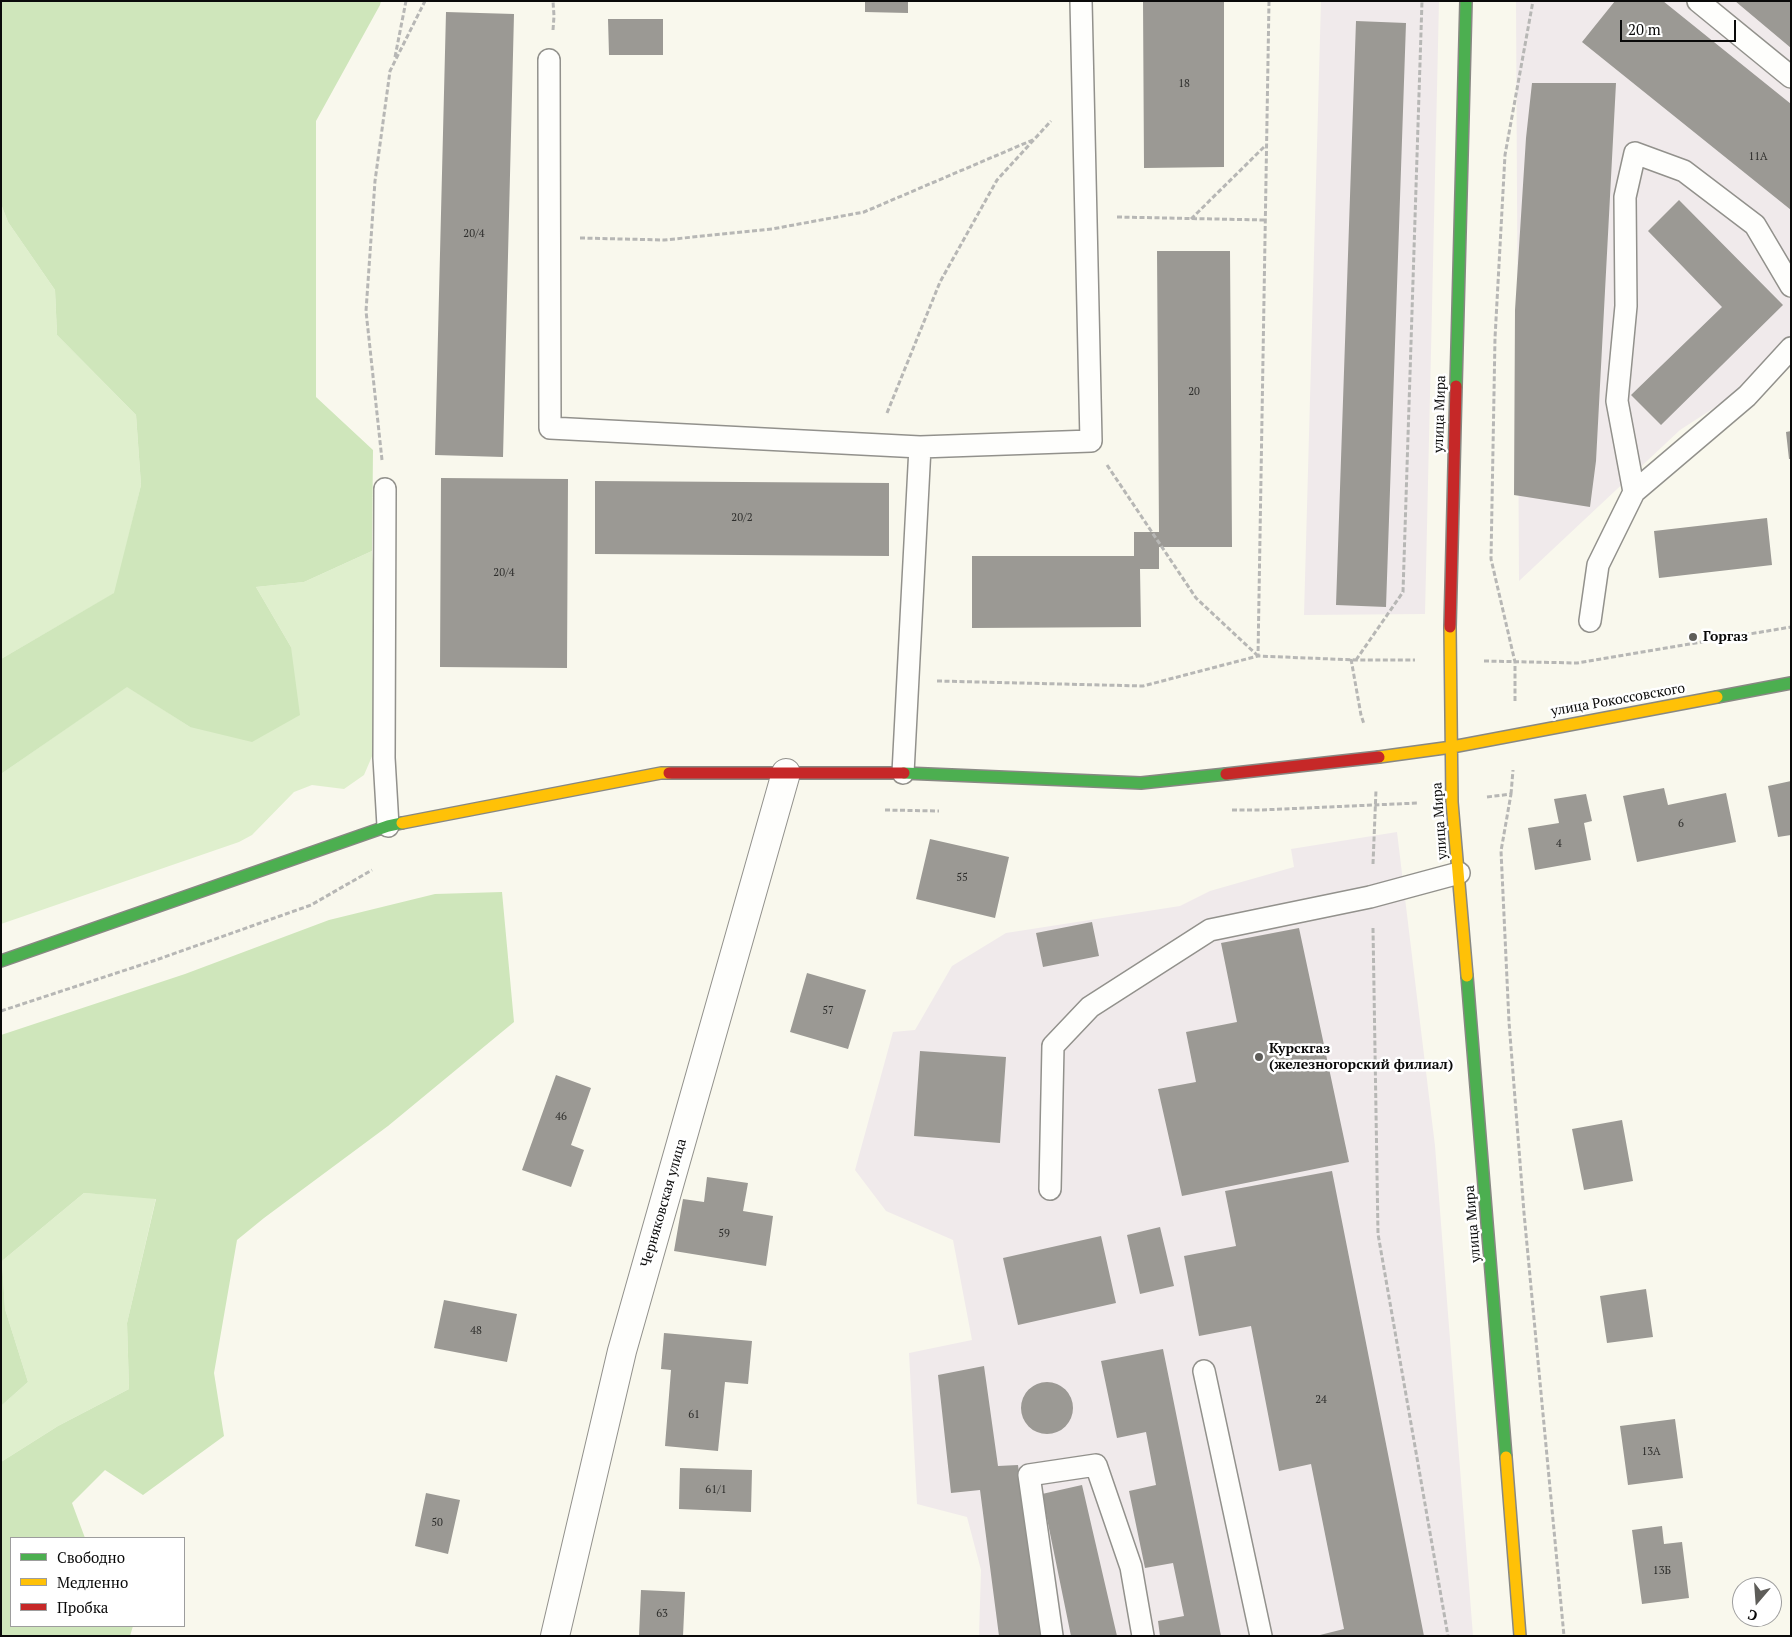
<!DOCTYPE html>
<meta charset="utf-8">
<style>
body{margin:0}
#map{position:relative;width:1792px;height:1637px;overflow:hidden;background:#f9f8ed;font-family:"PT Serif",serif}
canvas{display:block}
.frame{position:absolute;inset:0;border:2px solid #0a0a0a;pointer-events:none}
.legend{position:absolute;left:10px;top:1537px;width:175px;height:90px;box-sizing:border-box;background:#fff;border:1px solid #9d9d9d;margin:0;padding:6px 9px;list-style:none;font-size:15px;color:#0a0a0a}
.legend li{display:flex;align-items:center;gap:10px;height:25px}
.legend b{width:25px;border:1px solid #9d9d9d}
.north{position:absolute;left:1732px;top:1577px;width:50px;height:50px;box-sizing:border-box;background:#fff;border:1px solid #9d9d9d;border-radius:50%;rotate:198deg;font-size:14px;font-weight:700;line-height:20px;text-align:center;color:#0a0a0a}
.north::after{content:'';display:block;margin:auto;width:18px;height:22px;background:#5e5d59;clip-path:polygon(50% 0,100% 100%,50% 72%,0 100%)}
.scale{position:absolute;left:1620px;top:20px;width:116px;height:22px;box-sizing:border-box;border:2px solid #0a0a0a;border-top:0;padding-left:6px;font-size:15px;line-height:18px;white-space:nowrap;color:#0a0a0a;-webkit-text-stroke:4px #fff;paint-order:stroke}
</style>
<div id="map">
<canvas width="1792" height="1637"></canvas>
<div class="frame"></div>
<ul class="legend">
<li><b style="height:6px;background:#4caf50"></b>Свободно</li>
<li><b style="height:6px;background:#ffc107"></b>Медленно</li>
<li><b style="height:6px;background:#c62828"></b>Пробка</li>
</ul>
<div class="north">С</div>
<div class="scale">20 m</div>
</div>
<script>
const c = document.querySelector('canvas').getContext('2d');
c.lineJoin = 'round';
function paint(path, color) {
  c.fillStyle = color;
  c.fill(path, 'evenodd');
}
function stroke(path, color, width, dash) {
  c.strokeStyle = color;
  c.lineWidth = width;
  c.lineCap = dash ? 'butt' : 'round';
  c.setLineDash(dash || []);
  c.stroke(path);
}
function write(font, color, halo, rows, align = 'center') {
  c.font = font + ' "PT Serif",serif';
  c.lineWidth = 5;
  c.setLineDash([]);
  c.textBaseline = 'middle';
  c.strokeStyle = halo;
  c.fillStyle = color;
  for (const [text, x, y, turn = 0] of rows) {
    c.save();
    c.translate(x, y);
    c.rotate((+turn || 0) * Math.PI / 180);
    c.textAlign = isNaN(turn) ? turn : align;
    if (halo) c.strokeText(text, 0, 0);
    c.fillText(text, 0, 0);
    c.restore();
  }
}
paint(new Path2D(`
 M 1321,1 L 1439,1 L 1425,614 L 1304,615 Z
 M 1516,1 L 1791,1 L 1791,358 L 1680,430 L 1519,581 Z
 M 1397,832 L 1435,1146 L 1473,1636 L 979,1636 L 981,1570 L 967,1517 L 917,1504 L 909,1353 L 972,1340 L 953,1240 L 886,1211 L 855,1170 L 893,1032 L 915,1030 L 952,966 L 1006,933 L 1180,906 L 1210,891 L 1294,867 L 1291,849 Z`), '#f0eaeb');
paint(new Path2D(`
 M 1,204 L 8,222 L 55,290 L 57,335 L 136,415 L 141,485 L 115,593 L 1,659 Z
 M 372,551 L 376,599 L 373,754 L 364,775 L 344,789 L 312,785 L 294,792 L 252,835 L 239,842 L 1,924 L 1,774 L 127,686 L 190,727 L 291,647 L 256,587 L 304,582 Z
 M 84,1193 L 156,1198 L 127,1323 L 129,1389 L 58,1426 L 1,1462 L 1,1406 L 28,1382 L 5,1309 L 2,1261 Z`), '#dfefcd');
paint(new Path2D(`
 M 1,1 L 381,1 L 380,5 L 316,121 L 316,397 L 373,450 L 372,551 L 304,582 L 256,587 L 291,647 L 300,715 L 252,742 L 190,727 L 127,687 L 1,774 L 1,659 L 114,593 L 141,485 L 136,415 L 57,335 L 55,290 L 8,222 L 1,204 Z
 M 502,892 L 514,1022 L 388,1126 L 264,1218 L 237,1240 L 214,1373 L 224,1436 L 143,1495 L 105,1470 L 72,1503 L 85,1538 L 11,1538 L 11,1626 L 133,1626 L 130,1636 L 1,1636 L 1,1462 L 58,1426 L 129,1389 L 127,1323 L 156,1199 L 84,1193 L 2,1261 L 5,1309 L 28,1382 L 1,1406 L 1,1035 L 185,974 L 329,920 L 435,894 Z`), '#cfe6bb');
paint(new Path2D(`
 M 865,1 L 908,1 L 908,13 L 865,12 Z
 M 1143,1 L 1224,1 L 1224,167 L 1144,168 Z
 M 1615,1 L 1663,1 L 1791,104 L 1791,210 L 1582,42 Z
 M 1735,1 L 1791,1 L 1791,48 Z
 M 446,12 L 514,14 L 503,457 L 435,455 Z
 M 608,19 L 663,19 L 663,55 L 609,55 Z
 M 1356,21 L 1406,23 L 1386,607 L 1336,605 Z
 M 1532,83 L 1616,83 L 1596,461 L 1590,507 L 1514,495 L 1515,310 L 1526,138 Z
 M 1679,200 L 1783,305 L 1661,425 L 1631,395 L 1722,307 L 1648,231 Z
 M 1157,251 L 1230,251 L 1232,547 L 1159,547 L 1159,569 L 1140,569 L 1141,627 L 972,628 L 972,556 L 1134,556 L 1134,532 L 1159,532 Z
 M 1791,431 L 1791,459 L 1789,459 L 1786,432 Z
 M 441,478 L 568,479 L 567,668 L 440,667 Z
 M 595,481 L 889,483 L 889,556 L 595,554 Z
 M 1767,518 L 1772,565 L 1659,578 L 1654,531 Z
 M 1791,781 L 1791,835 L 1778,837 L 1768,786 Z
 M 1664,788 L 1668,805 L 1726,793 L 1736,842 L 1637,862 L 1623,796 Z
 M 1586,794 L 1592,821 L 1584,823 L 1591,860 L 1535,870 L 1528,828 L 1559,823 L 1554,799 Z
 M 930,839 L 1009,857 L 995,918 L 916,899 Z
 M 1092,922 L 1099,956 L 1043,967 L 1036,933 Z
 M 1299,928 L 1349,1162 L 1182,1196 L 1158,1089 L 1196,1082 L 1186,1032 L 1237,1022 L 1221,943 Z
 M 807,973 L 866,990 L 848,1049 L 790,1032 Z
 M 920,1051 L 1006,1057 L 1000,1143 L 914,1136 Z
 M 556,1075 L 591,1088 L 571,1145 L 584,1150 L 571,1187 L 522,1170 Z
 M 1622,1120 L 1633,1181 L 1584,1190 L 1572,1129 Z
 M 1332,1171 L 1424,1636 L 1316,1636 L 1344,1629 L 1311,1464 L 1279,1471 L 1251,1326 L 1199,1336 L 1184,1256 L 1236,1246 L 1225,1191 Z
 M 707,1177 L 748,1183 L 743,1211 L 773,1216 L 766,1266 L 674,1251 L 683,1199 L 704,1202 Z
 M 1160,1227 L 1174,1286 L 1140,1294 L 1127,1235 Z
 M 1101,1236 L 1116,1303 L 1018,1325 L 1003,1258 Z
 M 1646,1289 L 1653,1337 L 1607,1343 L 1600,1296 Z
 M 444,1300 L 517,1314 L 507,1362 L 434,1348 Z
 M 664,1333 L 752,1341 L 748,1384 L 725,1382 L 718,1451 L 665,1446 L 671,1370 L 661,1369 Z
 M 1163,1349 L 1221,1636 L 1160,1636 L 1158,1621 L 1184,1616 L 1173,1563 L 1145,1568 L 1129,1491 L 1156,1485 L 1146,1432 L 1117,1438 L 1101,1361 Z
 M 984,1366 L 998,1466 L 1018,1465 L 1041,1636 L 999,1636 L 980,1490 L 951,1493 L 938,1375 Z
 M1021 1408a26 26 0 1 1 52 0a26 26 0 1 1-52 0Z
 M 1675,1419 L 1683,1478 L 1628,1485 L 1620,1426 Z
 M 680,1468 L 752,1470 L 751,1512 L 679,1509 Z
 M 1082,1485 L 1095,1541 L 1117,1636 L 1071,1636 L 1042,1494 Z
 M 426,1493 L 460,1500 L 448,1554 L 415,1546 Z
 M 1662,1526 L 1664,1544 L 1682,1542 L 1689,1598 L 1642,1604 L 1632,1530 Z
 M 641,1590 L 685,1592 L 683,1636 L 639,1636 Z`), '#9b9994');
const lane = new Path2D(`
 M 1698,1 L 1791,77
 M 549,60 L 550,428 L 920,447 L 1091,441 L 1081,1
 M 385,489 L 384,758 L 388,826
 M 1634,492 L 1747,396 L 1791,348
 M 1590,621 L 1598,565 L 1634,492 L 1617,401 L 1626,306 L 1625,197 L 1635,153 L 1684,171 L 1755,225 L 1791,286
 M 903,773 L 920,447
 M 1050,1189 L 1053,1046 L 1090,1007 L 1210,930 L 1370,897 L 1459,873
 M 1204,1371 L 1261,1636
 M 1052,1636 L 1029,1475 L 1096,1465 L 1131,1567 L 1143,1636`);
const street = new Path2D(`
 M 555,1636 L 622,1351 L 786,773`);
const fast = new Path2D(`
 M 1456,386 L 1466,1
 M 1717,697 L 1791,683
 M 904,773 L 1141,783 L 1226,774
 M 1,961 L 388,826 L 402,823
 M 1467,976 L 1506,1457`);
const slow = new Path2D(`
 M 1450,627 L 1452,802 L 1467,976
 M 1379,757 L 1452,747 L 1717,697
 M 402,823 L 661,773 L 669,773
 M 1506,1457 L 1520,1636`);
const jam = new Path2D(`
 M 1450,627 L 1456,386
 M 669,773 L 904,773
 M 1226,774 L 1379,757`);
stroke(lane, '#92918c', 24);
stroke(street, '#92918c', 30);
stroke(fast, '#888883', 14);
stroke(slow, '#888883', 14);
stroke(jam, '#888883', 14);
stroke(new Path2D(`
 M 1269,1 L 1258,656 L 1356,660 L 1415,660
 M 553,30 L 554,16 L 553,1
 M 395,57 L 406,1
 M 1117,217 L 1264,220
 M 1191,219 L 1265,146
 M 580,238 L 664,240 L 772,229 L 864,212 L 1035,139
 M 887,413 L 940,282 L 997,180 L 1051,121
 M 382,460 L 366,311 L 375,181 L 390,71 L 425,1
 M 1107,465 L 1196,598 L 1257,655
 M 1351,659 L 1361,715 L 1364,724
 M 1356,660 L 1403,592 L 1422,1
 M 1484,661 L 1577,663 L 1791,627
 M 937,681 L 1143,686 L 1258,656
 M 1515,701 L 1515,662 L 1491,559 L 1495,338 L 1505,155 L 1533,1
 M 1511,794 L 1513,770
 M 1487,797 L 1511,794 L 1501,851 L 1509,1022 L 1524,1213 L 1564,1636
 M 885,810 L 939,811
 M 1232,810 L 1261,810 L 1418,803
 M 1373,864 L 1376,790
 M 1373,928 L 1378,1234 L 1448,1636
 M 1,1011 L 156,960 L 311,905 L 372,870`), '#b7b7b5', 3, [5, 2.5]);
stroke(lane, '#fefefc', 21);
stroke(street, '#fefefc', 28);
stroke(fast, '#4caf50', 11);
stroke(slow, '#ffc107', 11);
stroke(jam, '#c62828', 11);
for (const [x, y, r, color] of [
 [1693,637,5,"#5e5d59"],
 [1259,1057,5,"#5e5d59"]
]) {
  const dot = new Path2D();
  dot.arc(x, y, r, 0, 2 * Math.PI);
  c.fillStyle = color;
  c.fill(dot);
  stroke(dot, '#fff', 2);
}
write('11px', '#2e2e2c', null, [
 ["18",1184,84],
 ["11А",1758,157],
 ["20/4",474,234],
 ["20",1194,392],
 ["20/2",742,518],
 ["20/4",504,573],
 ["6",1681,824],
 ["4",1559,844],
 ["55",962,878],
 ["57",828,1011],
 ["46",561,1117],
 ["59",724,1234],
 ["48",476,1331],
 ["24",1321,1400],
 ["61",694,1415],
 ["13А",1651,1452],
 ["61/1",716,1490],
 ["50",437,1523],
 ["13Б",1662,1571],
 ["63",662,1614]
]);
write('14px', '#0a0a0a', '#fff', [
 ["улица Мира",1440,414,-88],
 ["улица Рокоссовского",1618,700,-10],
 ["улица Мира",1440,821,-94],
 ["Черняковская улица",664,1203,-74],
 ["улица Мира",1473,1224,-95]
]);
write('bold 14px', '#0a0a0a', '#fff', [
 ["Горгаз",1703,637],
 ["Курскгаз",1269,1049],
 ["(железногорский филиал)",1269,1065]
], 'left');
</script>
